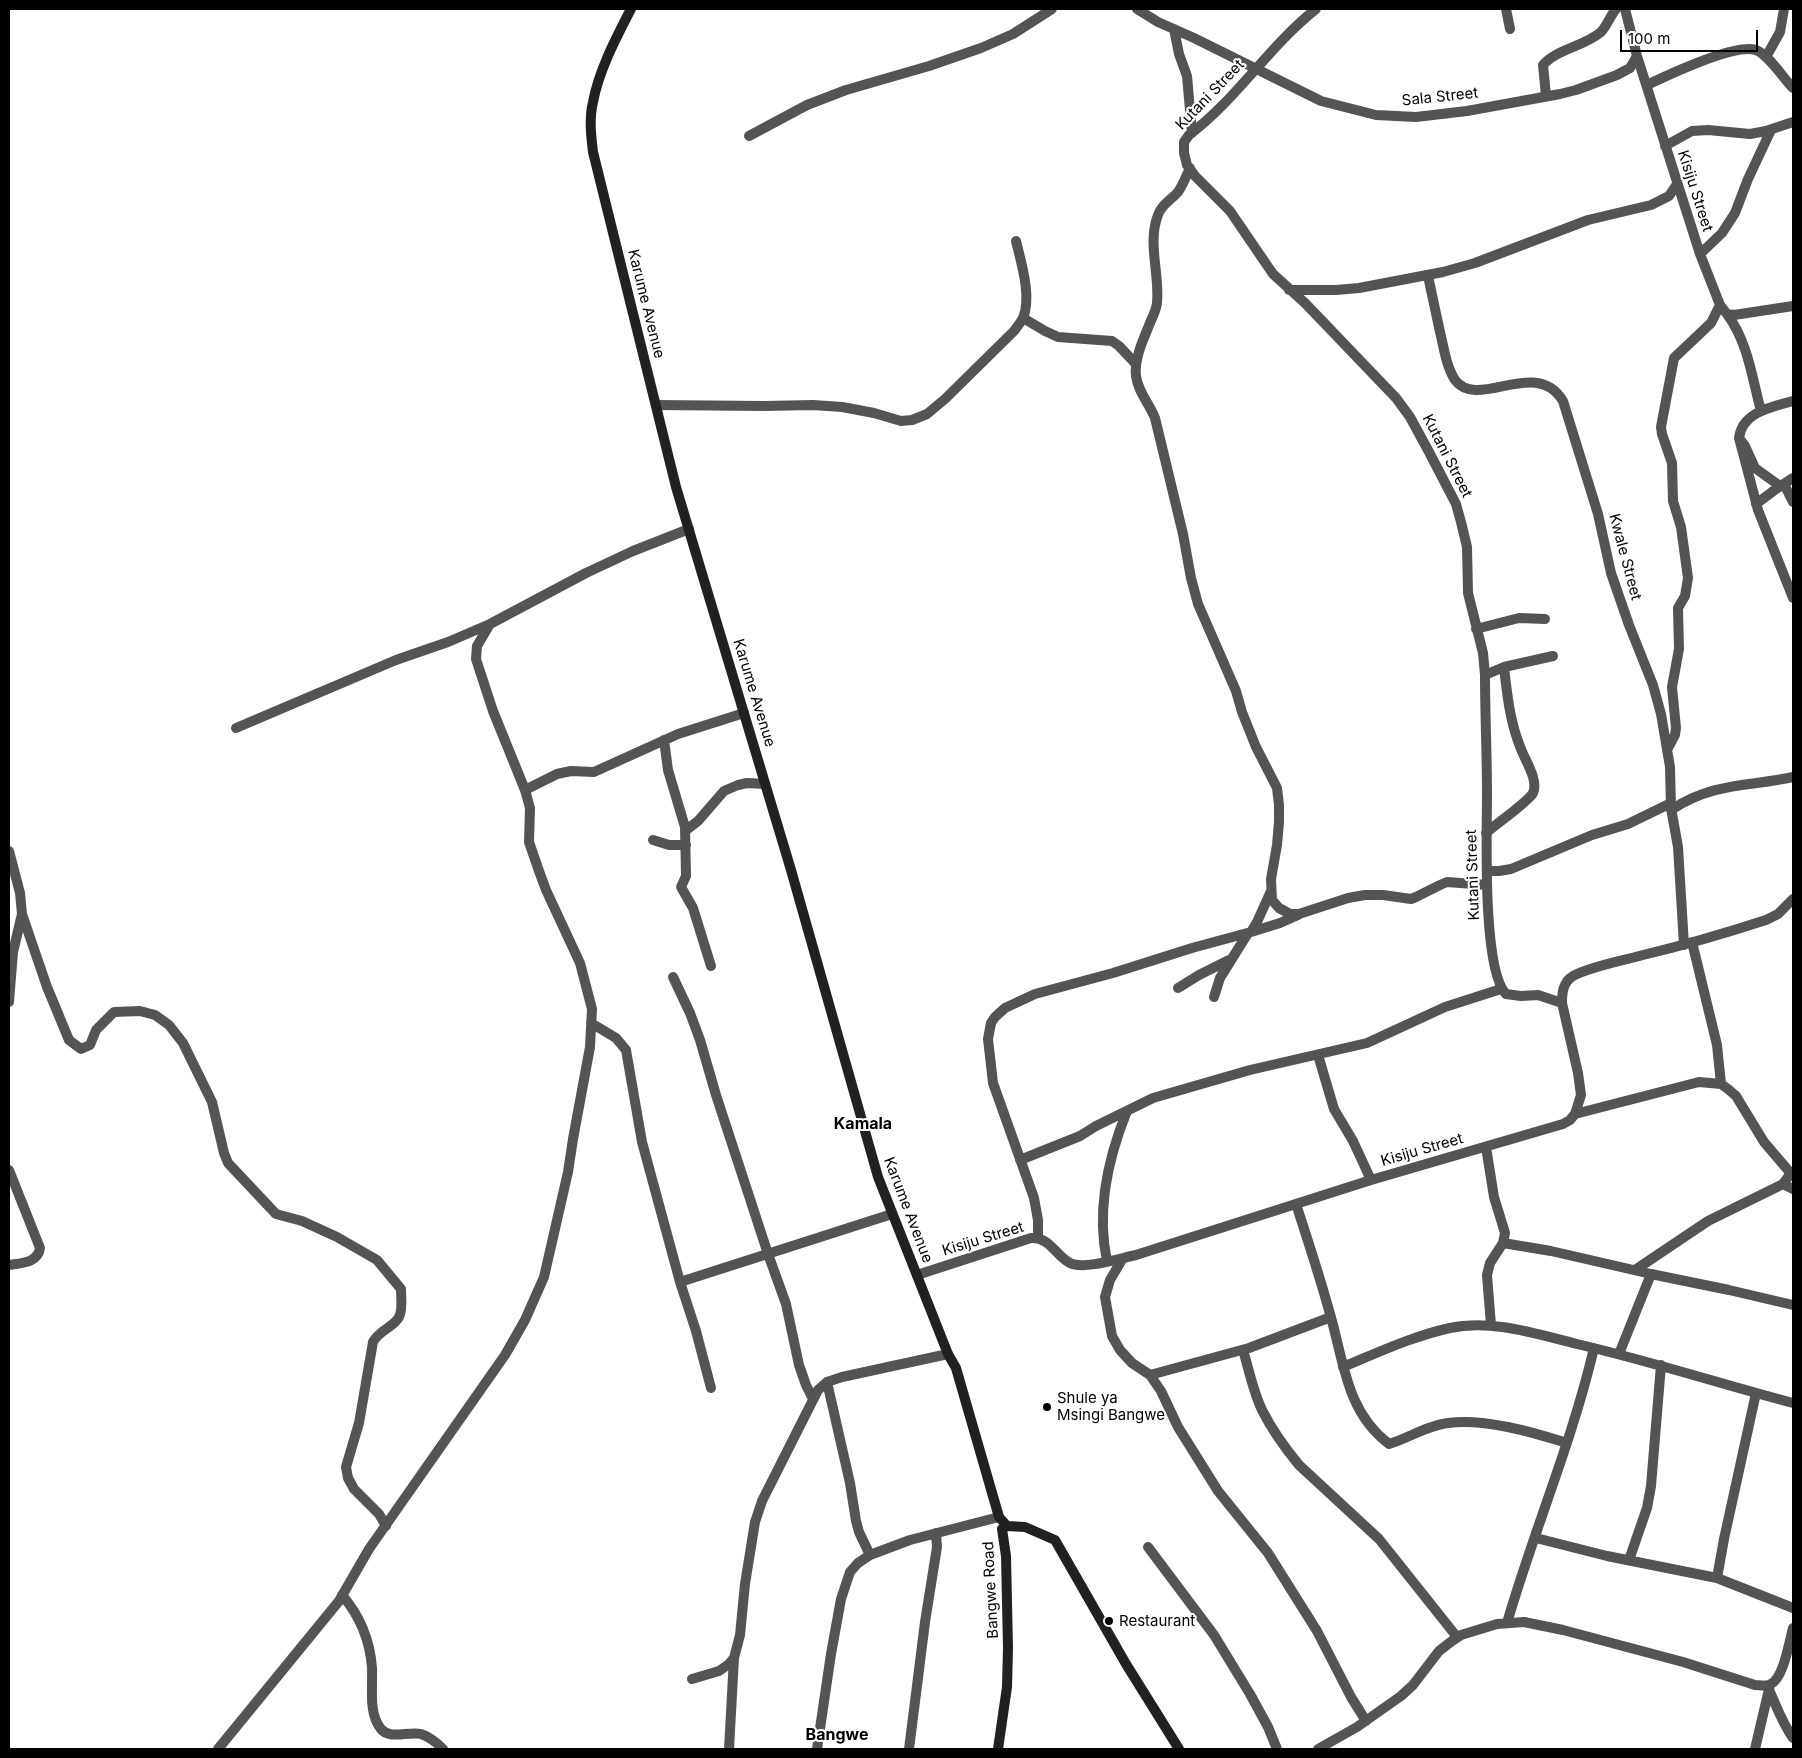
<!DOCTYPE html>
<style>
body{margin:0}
#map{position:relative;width:1802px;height:1758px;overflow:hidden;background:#fff;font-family:Inter,sans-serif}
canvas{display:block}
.frame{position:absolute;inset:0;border:10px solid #000;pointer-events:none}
.scale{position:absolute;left:1620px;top:30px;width:138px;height:22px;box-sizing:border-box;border:2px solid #000;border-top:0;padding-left:6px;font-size:15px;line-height:18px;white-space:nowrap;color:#000;-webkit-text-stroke:4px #fff;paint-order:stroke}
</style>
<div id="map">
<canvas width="1802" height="1758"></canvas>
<div class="frame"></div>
<div class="scale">100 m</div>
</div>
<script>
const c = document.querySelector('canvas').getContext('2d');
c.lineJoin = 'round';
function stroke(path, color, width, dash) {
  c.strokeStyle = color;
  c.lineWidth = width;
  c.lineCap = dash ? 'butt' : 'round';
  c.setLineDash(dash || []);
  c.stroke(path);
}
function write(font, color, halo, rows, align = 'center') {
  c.font = font + ' Inter,sans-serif';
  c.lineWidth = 4;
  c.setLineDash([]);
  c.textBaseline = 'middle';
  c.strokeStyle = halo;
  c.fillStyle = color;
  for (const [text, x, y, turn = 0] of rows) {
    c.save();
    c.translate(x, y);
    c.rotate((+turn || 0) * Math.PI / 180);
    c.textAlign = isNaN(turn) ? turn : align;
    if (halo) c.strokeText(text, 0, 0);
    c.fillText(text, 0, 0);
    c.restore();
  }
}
stroke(new Path2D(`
 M 1137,9 L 1158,22 L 1194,38 L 1321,101 L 1376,115 L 1416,117 L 1467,111 L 1560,94 L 1576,90 L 1617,75 L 1630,68 L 1637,56
 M 1316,9 C 1269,46 1237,99 1189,135 L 1184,142 L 1184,153 L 1187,165 L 1195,176 L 1230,211 L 1273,274 L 1305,303 L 1396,398 L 1410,417 L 1429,452 L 1456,504 L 1461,522 L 1467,547 L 1468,593 L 1483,653 L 1485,675 C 1485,714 1487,754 1487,794 C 1487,832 1482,969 1506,994 L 1521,996 L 1538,995 L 1562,1003
 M 1506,9 L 1510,29
 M 1625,9 L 1637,56 L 1700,254 L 1720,305 L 1727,314 L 1734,315 L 1793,306
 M 1174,29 L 1179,54 L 1187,76 L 1192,133
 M 1766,57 L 1780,32 L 1784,9
 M 1647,85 C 1668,75 1735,43 1756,50 C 1769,55 1783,78 1793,88
 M 1546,96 L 1543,65 C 1557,49 1585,46 1601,32 C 1607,26 1610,16 1616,9
 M 749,136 L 807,105 L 846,90 L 929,66 L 981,48 L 1013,34 L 1052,9
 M 1665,146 L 1692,131 L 1708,130 L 1750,134 L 1766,131 L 1793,122
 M 1190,168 C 1186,176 1183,185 1178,192 C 1171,200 1161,205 1158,215 C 1147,243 1160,274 1157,303 C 1156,312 1151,319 1148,328 C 1142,342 1134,361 1136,376 C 1138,392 1149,403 1155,418 L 1183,534 L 1191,578 L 1198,604 L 1236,691 L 1242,712 L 1256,747 L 1277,788 L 1279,805 L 1279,822 L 1277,845 L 1271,879 L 1272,900 L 1279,908 L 1290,914 L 1299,914 L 1348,898 L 1365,895 L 1383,895 L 1411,899 L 1416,897 L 1440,885 L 1447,882 L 1487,885
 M 1700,254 L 1722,233 L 1735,213 L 1748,179 L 1771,130
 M 1428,276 C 1432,294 1436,313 1440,332 C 1444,348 1446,366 1455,380 C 1478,411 1536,356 1563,401 L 1598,514 L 1611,573 L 1629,625 L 1653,685 L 1661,714 L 1670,767 L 1671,808 L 1678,847 L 1684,945
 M 1289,290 L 1336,290 L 1359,288 L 1443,272 L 1475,263 L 1588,220 L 1651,205 L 1669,196 L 1677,184
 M 1727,314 C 1748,342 1752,378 1761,411
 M 1023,318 L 1045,331 L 1058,337 L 1112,341 L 1119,346 L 1136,364
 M 656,405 L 764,406 L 813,405 L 842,407 L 874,413 L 901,421 L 912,420 L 927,414 L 945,399 L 1014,331 C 1017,327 1021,322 1023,318 C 1032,297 1021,262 1016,241
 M 1739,438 L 1758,510 L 1793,598
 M 1784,484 L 1793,502
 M 1780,486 L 1755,468 L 1745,446 L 1739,438 C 1742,412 1772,407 1793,401
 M 1756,504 L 1776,489 L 1793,478
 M 1476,629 L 1519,618 L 1545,619
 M 1485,675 L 1504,667 L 1553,656
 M 236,728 L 396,660 L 448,642 L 490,624 L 586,573 L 633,551 L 689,529
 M 664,740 L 668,770 L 685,827 L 686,876 L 681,887 L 693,908 L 711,966
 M 1667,750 L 1675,735 L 1676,728 L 1672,687 L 1679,649 L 1678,608 L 1685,596 L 1688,578 L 1681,527 L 1673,501 L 1672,463 L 1662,434 L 1661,427 L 1674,358 L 1711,323 L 1720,305
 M 525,790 L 557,774 L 571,771 L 594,772 L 678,734 L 744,713
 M 1671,810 C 1713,782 1748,787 1793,777
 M 685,831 L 698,821 L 724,791 L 738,785 L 747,783 L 765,784
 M 1486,833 C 1496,824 1528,802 1533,793 C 1539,781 1525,760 1521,749 C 1510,723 1507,694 1504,667
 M 653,840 L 669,845 L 686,845
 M 9,851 L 20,893 L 22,914 L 13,952 L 9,1002
 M 1487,871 L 1499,871 L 1511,869 L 1592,835 L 1628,824 L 1671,803
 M 22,914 L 47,987 L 69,1040 L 81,1049 L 90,1045 L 96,1030 L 114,1012 L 140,1011 L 155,1015 L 169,1025 L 183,1043 L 212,1102 L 224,1153 L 228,1163 L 276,1214 L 302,1221 L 337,1237 L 377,1260 L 401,1289 C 401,1297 403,1310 399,1317 C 394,1327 379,1330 373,1342 L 359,1423 L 346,1467 L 348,1478 L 354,1489 L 379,1514 L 386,1526
 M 1251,932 L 1257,922 L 1271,891
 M 1692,942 L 1717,1045 L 1721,1084
 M 673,977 L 690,1013 L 700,1040 L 716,1095 L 768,1254 L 786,1304 L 799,1365 L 806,1385 L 813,1399
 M 1178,988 L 1199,975 L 1229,960
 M 1214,997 L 1220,978 L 1248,933
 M 591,1023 L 616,1038 L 626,1050 L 642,1142 L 680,1282 L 696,1331 L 711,1388
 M 1318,1055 L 1334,1109 L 1353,1141 L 1371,1180
 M 1575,1114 L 1699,1082 L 1721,1084 L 1728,1089 L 1736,1096 L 1764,1142 L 1793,1176
 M 1486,1147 L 1494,1197 L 1505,1233 L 1503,1243 L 1490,1263 L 1487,1275 L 1491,1325
 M 1020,1160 L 1080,1136 L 1096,1126 L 1153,1098 L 1250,1070 L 1367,1043 L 1445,1007 L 1501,989
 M 9,1170 L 40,1248 C 38,1263 21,1263 9,1265
 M 1783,1184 L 1793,1189
 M 1296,1204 C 1308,1241 1320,1277 1330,1314 C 1344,1361 1346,1412 1389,1444 C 1409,1438 1428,1425 1448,1423 C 1484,1418 1532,1432 1567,1443
 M 1038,1238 L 1038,1220 L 1034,1198 L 993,1083 L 988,1039 L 991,1023 L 995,1017 L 1005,1008 L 1035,994 L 1113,973 L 1192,948 L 1251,932 L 1280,923 L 1298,915
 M 1503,1243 L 1551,1251 L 1651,1274 L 1729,1290 L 1793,1305
 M 1123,1258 L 1110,1280 L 1105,1297 L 1112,1336 L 1120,1350 L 1132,1363 L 1150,1375 L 1161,1391 L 1178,1427 L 1218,1491 L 1268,1553 L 1317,1631 L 1351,1697 L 1366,1721
 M 1107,1261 C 1096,1210 1108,1158 1127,1111
 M 1635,1270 L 1708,1221 L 1783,1184 L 1791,1173
 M 917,1275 L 1031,1238 C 1050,1237 1055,1255 1070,1263 C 1084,1270 1121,1258 1136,1255 L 1371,1180 L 1563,1124 L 1570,1120 L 1575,1114 L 1581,1095 L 1578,1073 L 1562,1003 C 1562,993 1563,982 1573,976 C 1588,967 1625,960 1643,955 C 1685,945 1726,933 1766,920 L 1778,914 L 1793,899
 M 680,1282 L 892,1214
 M 1243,1350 C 1249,1370 1253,1391 1262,1410 C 1272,1430 1285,1448 1299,1465 L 1379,1539 L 1457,1637
 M 1619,1354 L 1651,1274
 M 1343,1367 C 1377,1353 1413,1336 1450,1328 C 1492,1319 1536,1334 1577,1344 C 1650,1361 1721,1384 1793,1403
 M 1150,1375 L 1249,1348 L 1331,1317
 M 827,1382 L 850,1483 L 856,1521 L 859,1532 L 870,1555
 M 1536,1538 L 1607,1556 L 1717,1578 L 1793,1608
 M 1148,1547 L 1214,1635 L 1250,1694 L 1268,1727 L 1277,1749
 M 1629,1560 L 1647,1508 L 1651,1486 L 1661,1365
 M 1717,1578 L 1724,1539 L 1756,1393
 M 342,1595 C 360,1616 370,1640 372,1668 C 373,1687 368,1713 381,1729 C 390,1740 408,1731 421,1734 C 430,1737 436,1742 443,1749
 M 1507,1623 C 1534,1530 1572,1442 1594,1348
 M 692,1679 L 719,1671 L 729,1664 L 734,1658 L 740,1635 L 745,1584 L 755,1522 L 762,1501 L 818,1390 L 827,1382 L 842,1377 L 948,1354
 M 1769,1690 C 1777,1707 1782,1723 1793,1738
 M 218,1749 L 339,1601 L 369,1549 L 505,1355 L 525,1320 L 544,1277 L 568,1172 L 573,1139 L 590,1047 L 592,1009 L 580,963 L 546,890 L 539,871 L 529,842 L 530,808 L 525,790 L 493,711 L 476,659 L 477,646 L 490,624
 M 729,1749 L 734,1658
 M 817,1749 L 831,1654 L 841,1599 L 850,1572 L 858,1563 L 870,1555 L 910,1540 L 999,1517
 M 909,1749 L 925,1622 L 937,1547 L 936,1533
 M 1318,1749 L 1357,1727 L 1401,1696 L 1413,1685 L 1439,1651 L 1452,1641 L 1461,1635 L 1497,1624 L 1524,1622 L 1563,1630 L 1683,1662 L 1755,1685 C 1760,1685 1766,1687 1771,1684 C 1784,1677 1789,1642 1793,1628
 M 1755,1749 L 1770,1685`), '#545454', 10);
stroke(new Path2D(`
 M 631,9 C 616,38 599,70 593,102 C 589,118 591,136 593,152 L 676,487 L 791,870 L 878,1177 L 948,1354 L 956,1368 L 999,1517 L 1007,1526 L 1002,1529 L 1006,1556 L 1008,1648 L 1007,1687 L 998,1749
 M 1007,1526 L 1025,1527 L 1055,1540 L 1126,1664 L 1179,1749`), '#212121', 10);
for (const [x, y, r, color] of [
 [1047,1407,5,"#000"],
 [1109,1621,5,"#000"]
]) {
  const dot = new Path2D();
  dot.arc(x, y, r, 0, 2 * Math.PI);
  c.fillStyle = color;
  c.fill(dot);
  stroke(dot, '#fff', 2);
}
write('15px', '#000', '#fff', [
 ["Kutani Street",1210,95,-46],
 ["Sala Street",1440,97,-6],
 ["Kisiju Street",1695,191,72],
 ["Karume Avenue",646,304,76],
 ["Kutani Street",1447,456,63],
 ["Kwale Street",1625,557,75],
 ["Karume Avenue",754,693,73],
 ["Kutani Street",1473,875,-92],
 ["Kisiju Street",1422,1150,-16],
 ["Karume Avenue",908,1210,69],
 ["Kisiju Street",983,1239,-17],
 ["Bangwe Road",991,1590,-93]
]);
write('15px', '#000', '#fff', [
 ["Shule ya",1057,1398],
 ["Msingi Bangwe",1057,1415],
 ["Restaurant",1119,1621]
], 'left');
write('bold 16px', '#000', '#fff', [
 ["Kamala",863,1124],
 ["Bangwe",837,1735]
]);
</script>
